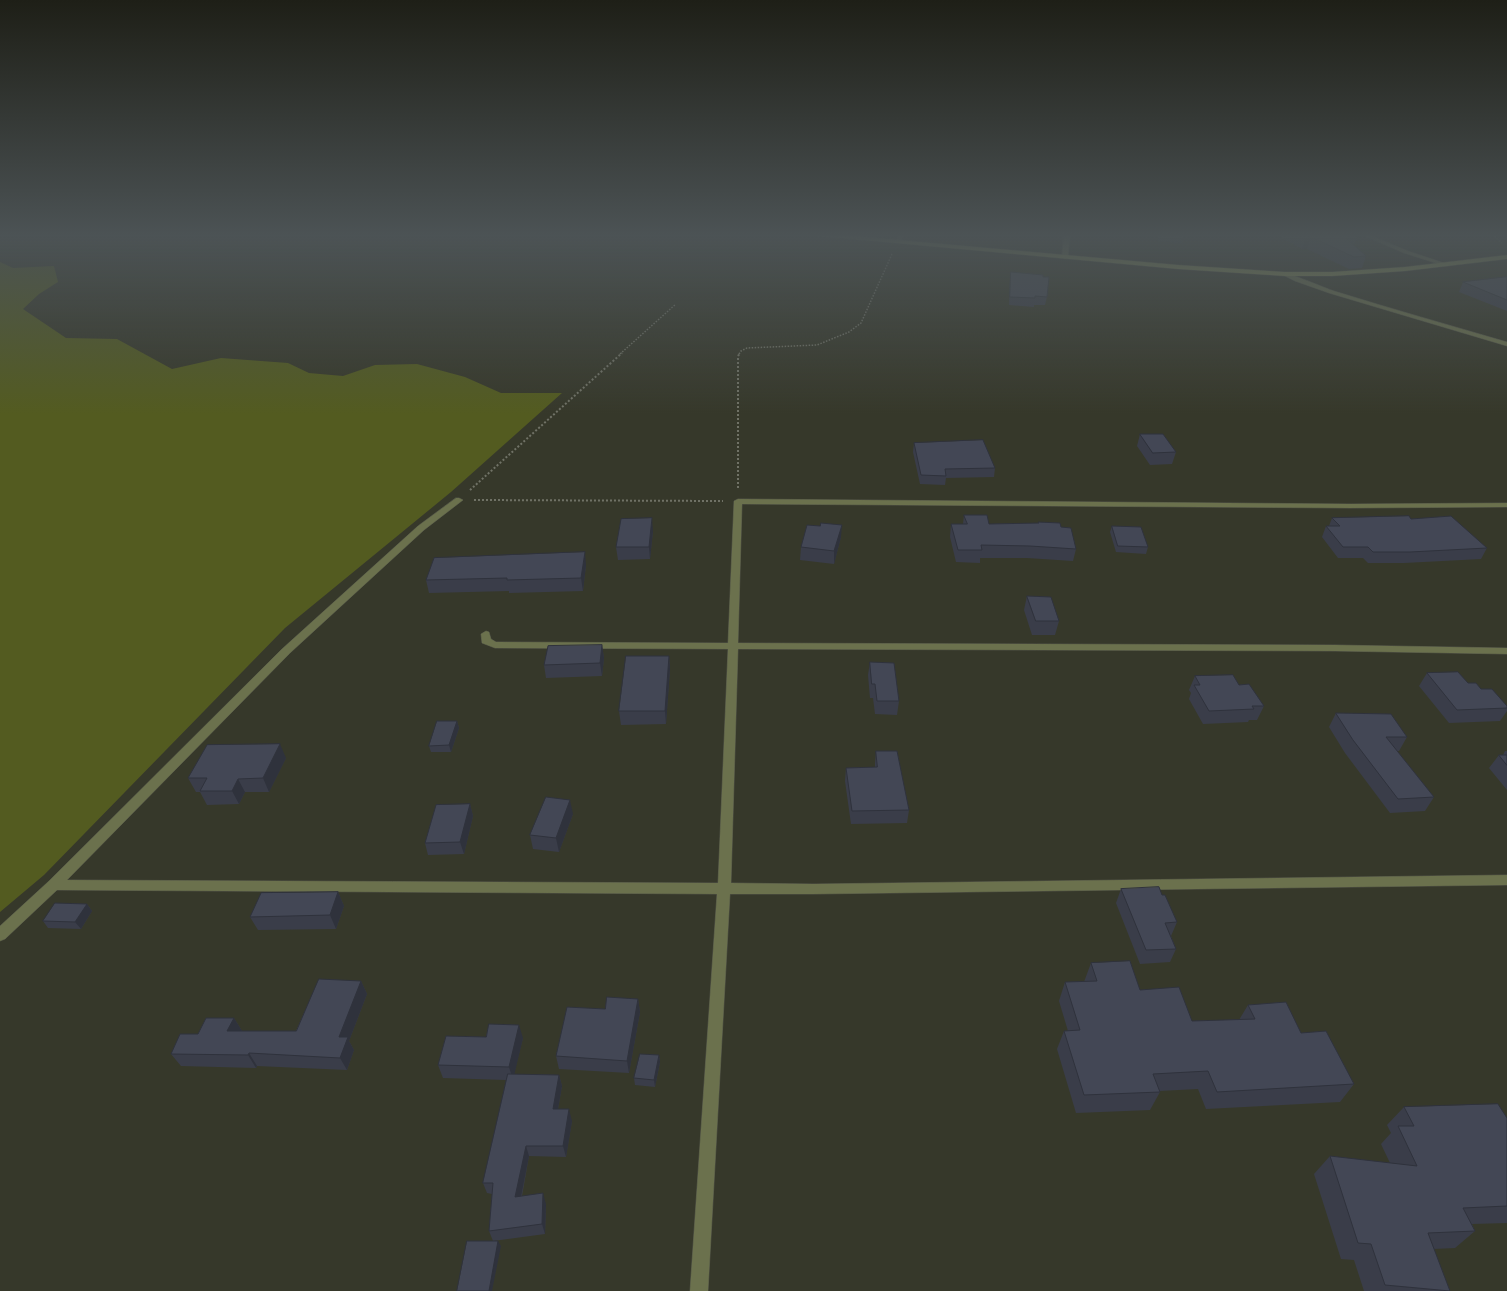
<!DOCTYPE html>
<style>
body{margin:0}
canvas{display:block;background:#36382a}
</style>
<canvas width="1507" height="1291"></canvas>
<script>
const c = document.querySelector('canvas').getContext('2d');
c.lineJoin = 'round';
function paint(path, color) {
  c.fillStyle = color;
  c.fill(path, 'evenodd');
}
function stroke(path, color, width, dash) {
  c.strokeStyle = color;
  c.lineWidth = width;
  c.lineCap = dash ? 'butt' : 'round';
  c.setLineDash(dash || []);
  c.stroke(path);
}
paint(new Path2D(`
 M 0,262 L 13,268 L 54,266 L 58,282 L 39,294 L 23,309 L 66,338 L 117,339 L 172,369 L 221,358 L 288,363 L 309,373 L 343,376 L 375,365 L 417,364 L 465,377 L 501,393 L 562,393 L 451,492 L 285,628 L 44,875 L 0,912 Z`), '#535b20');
const lane = new Path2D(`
 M 899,234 L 905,234 L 900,242 L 896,242 Z
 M 1064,234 L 1070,234 L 1068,257 L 1065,259 L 1062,257 Z`);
const street = new Path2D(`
 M 1360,234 L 1367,234 L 1408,251 L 1450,265 L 1445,266 L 1404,253 Z
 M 1283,273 C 1288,272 1325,288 1334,291 C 1392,309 1449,325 1507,342 L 1507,346 L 1329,293 L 1295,281 L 1283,275 Z
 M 456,498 L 459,498 L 463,500 L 424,530 L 290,653 L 67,880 L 718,883 L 728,649 L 495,648 L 482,643 L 481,634 L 486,631 L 489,632 L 491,639 L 496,642 L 728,643 L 734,501 L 738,499 L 1350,504 L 1507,503 L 1507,507 L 1350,508 L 742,504 L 738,643 L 1335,645 L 1507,648 L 1507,654 L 1335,651 L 738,649 L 731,883 L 814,884 L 1507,875 L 1507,885 L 814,894 L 730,894 L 708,1291 L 690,1291 L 717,894 L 57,890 L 5,939 L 0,941 L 0,926 L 49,881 L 282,649 L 418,526 Z`);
const secondary = new Path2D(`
 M 817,234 L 832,234 L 1178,265 L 1285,272 L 1332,272 L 1405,267 L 1507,255 L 1507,259 L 1405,271 L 1332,276 L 1285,276 L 1178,269 L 819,236 Z`);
stroke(lane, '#525447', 1);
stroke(street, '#525447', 1);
stroke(secondary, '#525447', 1);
stroke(new Path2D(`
 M 1493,234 L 1502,243
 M 620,354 L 676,304
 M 739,354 L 741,351 L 747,348 L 817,345 L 849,332 L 861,323 L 892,254`), '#707266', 1.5, [1.5, 1.5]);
stroke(new Path2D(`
 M 738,488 L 738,356 L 740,353
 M 470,490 L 622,353
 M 474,500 L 723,501`), '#707266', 2, [2, 2]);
paint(lane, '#6b714d');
paint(street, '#6b714d');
paint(secondary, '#899256');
paint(new Path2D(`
 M 1158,234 L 1182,234 L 1182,238 L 1181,243 L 1158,241 Z
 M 1275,234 L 1350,234 L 1357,237 L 1354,245 L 1366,256 L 1362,268 L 1349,269 L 1307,249 L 1302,249 Z
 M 1011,272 L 1043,277 L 1047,297 L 1045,305 L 1034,305 L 1034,307 L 1009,305 L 1010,280 Z
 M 1507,277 L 1507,311 L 1459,292 L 1463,282 Z
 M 1140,434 L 1176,452 L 1172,464 L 1150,465 L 1137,446 Z
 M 914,443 L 995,468 L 994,477 L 946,478 L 945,485 L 920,484 L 913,452 Z
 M 964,515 L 989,524 L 1038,523 L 1038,522 L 1061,527 L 1076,549 L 1073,561 L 1027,558 L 980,558 L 980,563 L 956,562 L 950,537 L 951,524 L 963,524 Z
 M 1332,518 L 1411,519 L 1487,548 L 1481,559 L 1404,563 L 1368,563 L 1363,558 L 1338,558 L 1322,537 L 1326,526 L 1329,526 Z
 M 1112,526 L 1148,547 L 1146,554 L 1116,552 L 1110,532 Z
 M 653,531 L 650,559 L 618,560 L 616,547 Z
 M 841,537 L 834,564 L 800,560 L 801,547 Z
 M 586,565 L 583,591 L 509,593 L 509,591 L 429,593 L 426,580 Z
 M 1027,596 L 1059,621 L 1055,635 L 1032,635 L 1024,610 Z
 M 602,645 L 604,658 L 602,676 L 546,678 L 544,665 Z
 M 669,656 L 670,669 L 666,724 L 621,725 L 619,711 Z
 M 870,662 L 899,701 L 897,715 L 875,714 L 873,698 L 870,698 L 868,675 Z
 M 1427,673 L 1468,683 L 1481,689 L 1507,706 L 1507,711 L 1500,721 L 1449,723 L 1419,686 Z
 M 1195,676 L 1239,685 L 1264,706 L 1257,720 L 1249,720 L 1248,722 L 1203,724 L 1189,699 L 1191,693 L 1189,690 Z
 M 1336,713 L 1407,737 L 1399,751 L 1397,751 L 1434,797 L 1425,811 L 1390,813 L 1345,753 L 1329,727 Z
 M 457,721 L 459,728 L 451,752 L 431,752 L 429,746 Z
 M 876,751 L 909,810 L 907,823 L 851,824 L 845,781 L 846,768 L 875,767 L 875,763 Z
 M 1505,751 L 1507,751 L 1507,790 L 1489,768 L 1499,755 L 1503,755 Z
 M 286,758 L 269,792 L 245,792 L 239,804 L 207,805 L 200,792 L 196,792 L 188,778 Z
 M 470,804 L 473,816 L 464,854 L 428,855 L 425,843 Z
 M 573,814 L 559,852 L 533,849 L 530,835 Z
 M 1121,889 L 1162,895 L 1177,922 L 1171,936 L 1176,949 L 1170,962 L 1140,964 L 1116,903 Z
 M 338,892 L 344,906 L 336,929 L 258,930 L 250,917 Z
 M 87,904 L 92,911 L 81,929 L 48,928 L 43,921 Z
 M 1091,963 L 1140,990 L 1192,1021 L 1239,1020 L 1248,1005 L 1301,1033 L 1354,1084 L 1340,1102 L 1206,1109 L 1198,1089 L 1159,1091 L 1160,1092 L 1150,1110 L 1076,1113 L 1057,1049 L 1064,1031 L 1068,1031 L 1059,1001 L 1065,982 L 1084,982 Z
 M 361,981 L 367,994 L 349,1041 L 354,1050 L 347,1070 L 257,1066 L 256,1068 L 181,1066 L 171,1054 L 234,1018 L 242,1031 L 296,1031 Z
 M 638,999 L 640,1012 L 629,1073 L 559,1069 L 556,1056 L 605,1009 Z
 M 486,1037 L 523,1038 L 514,1074 L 559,1075 L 562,1086 L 558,1109 L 572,1121 L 566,1157 L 529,1156 L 522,1196 L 546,1204 L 545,1234 L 493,1241 L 489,1231 L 492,1194 L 487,1193 L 483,1183 L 506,1080 L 443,1078 L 438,1065 Z
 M 659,1055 L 660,1062 L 655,1087 L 635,1085 L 634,1078 Z
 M 1404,1107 L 1507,1206 L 1507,1223 L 1472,1224 L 1475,1231 L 1455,1248 L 1433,1249 L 1450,1291 L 1364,1291 L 1354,1260 L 1341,1259 L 1314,1174 L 1330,1156 L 1390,1163 L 1381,1144 L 1391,1133 L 1387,1125 Z`), '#3a3d49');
paint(new Path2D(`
 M 1306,237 L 1311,237 L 1307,249 L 1302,249 Z
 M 652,518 L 653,531 L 650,559 L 649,547 Z
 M 842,525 L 841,537 L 834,564 L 834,551 Z
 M 585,552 L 586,565 L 583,591 L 581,578 Z
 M 602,645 L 604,658 L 602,676 L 600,663 Z
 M 669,656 L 670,669 L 666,724 L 665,711 Z
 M 457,721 L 459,728 L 451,752 L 449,745 Z
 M 280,744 L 286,758 L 269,792 L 263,778 Z
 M 238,779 L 245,792 L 239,804 L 232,791 Z
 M 570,800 L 573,814 L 559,852 L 556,838 Z
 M 470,804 L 473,816 L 464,854 L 460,842 Z
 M 338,892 L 344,906 L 336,929 L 330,915 Z
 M 87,904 L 92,911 L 81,929 L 75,922 Z
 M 361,981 L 367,994 L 349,1041 L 354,1050 L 347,1070 L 340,1058 L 339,1037 Z
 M 638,999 L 640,1012 L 629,1073 L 627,1061 Z
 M 234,1018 L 242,1031 L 227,1031 Z
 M 519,1025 L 523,1038 L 513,1080 L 509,1067 Z
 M 249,1053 L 257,1066 L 256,1068 L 248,1055 Z
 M 659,1055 L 660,1062 L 655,1087 L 654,1080 Z
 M 559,1075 L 562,1086 L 556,1120 L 553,1109 Z
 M 569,1109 L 572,1121 L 566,1157 L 563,1146 Z
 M 526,1146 L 529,1156 L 519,1207 L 515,1197 Z
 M 543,1193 L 546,1204 L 545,1234 L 542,1224 Z
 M 498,1241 L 501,1246 L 492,1291 L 489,1291 Z`), '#2f323c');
const building = new Path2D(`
 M 1159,234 L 1182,234 L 1182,238 L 1159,237 Z
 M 1299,234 L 1350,234 L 1357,237 L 1346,238 L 1366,256 L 1354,257 L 1311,237 L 1306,237 Z
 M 1011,272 L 1043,275 L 1043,277 L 1049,277 L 1047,297 L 1035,296 L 1035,298 L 1010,297 Z
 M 1507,277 L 1507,300 L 1463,282 Z
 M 1140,434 L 1163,434 L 1176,452 L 1153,453 Z
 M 983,440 L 995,468 L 945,469 L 946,476 L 921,475 L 914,443 Z
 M 964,515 L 987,515 L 989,524 L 1039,523 L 1038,522 L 1060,523 L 1061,527 L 1071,528 L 1076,549 L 1030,546 L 981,545 L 982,550 L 958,550 L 951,524 L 967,524 Z
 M 1409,516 L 1411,519 L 1451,516 L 1487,548 L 1410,552 L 1373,552 L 1368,547 L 1343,547 L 1326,526 L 1340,526 L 1332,518 Z
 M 652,518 L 649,547 L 616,547 L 621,519 Z
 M 821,523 L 842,525 L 834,551 L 801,547 L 807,525 L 820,526 Z
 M 1112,526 L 1141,527 L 1148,547 L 1118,546 Z
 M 585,552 L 581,578 L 507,580 L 507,578 L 426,580 L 434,558 Z
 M 1027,596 L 1051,597 L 1059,621 L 1036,621 Z
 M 602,645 L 600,663 L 544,665 L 548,646 Z
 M 626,656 L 669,656 L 665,711 L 619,711 Z
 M 870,662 L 894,663 L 899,701 L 877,701 L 875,684 L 872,684 Z
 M 1458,672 L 1468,683 L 1476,683 L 1481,689 L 1492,689 L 1507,706 L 1507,708 L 1457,710 L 1427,673 Z
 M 1233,675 L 1239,685 L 1249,684 L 1264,706 L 1252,706 L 1254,709 L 1209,711 L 1194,685 L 1200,685 L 1195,676 Z
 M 1336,713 L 1391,714 L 1407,737 L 1386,737 L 1434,797 L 1398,799 L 1353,740 Z
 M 437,721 L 457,721 L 449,745 L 429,746 Z
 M 280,744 L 263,778 L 238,779 L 232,791 L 200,791 L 207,778 L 188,778 L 207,745 Z
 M 876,751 L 897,751 L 909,810 L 852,811 L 846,768 L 877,767 Z
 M 1499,755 L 1507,755 L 1507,765 Z
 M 546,797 L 570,800 L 556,838 L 530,835 Z
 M 470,804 L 460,842 L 425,843 L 436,805 Z
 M 1159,887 L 1162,895 L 1165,895 L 1177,922 L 1165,923 L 1176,949 L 1146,950 L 1121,889 Z
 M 338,892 L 330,915 L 250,917 L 261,893 Z
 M 55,903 L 87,904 L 75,922 L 43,921 Z
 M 1130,961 L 1140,990 L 1179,987 L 1192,1021 L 1255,1019 L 1248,1005 L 1286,1002 L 1301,1033 L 1326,1031 L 1354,1084 L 1217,1092 L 1208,1071 L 1153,1074 L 1160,1092 L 1084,1095 L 1064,1031 L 1080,1030 L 1065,982 L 1097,981 L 1091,963 Z
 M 319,979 L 361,981 L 339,1037 L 348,1037 L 340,1058 L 249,1053 L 248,1055 L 171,1054 L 180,1034 L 198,1034 L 206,1018 L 234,1018 L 227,1031 L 296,1031 Z
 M 607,997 L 638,999 L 627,1061 L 556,1056 L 567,1007 L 605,1009 Z
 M 489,1024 L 519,1025 L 509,1067 L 438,1065 L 446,1036 L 486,1037 Z
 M 640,1054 L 659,1055 L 654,1080 L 634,1078 Z
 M 508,1074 L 559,1075 L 553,1109 L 569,1109 L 563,1146 L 526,1146 L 515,1197 L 543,1193 L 542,1224 L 489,1231 L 493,1183 L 483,1183 Z
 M 1498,1104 L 1507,1118 L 1507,1206 L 1463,1208 L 1475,1231 L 1428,1233 L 1450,1291 L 1385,1285 L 1371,1244 L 1358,1243 L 1330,1156 L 1417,1166 L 1398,1126 L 1414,1126 L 1404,1107 Z
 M 467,1241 L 498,1241 L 489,1291 L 457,1291 Z`);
paint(building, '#434755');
stroke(building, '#2f323c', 1);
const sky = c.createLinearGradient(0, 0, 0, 414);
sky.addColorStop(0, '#1e1f17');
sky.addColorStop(0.57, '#4c5355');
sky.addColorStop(1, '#4c535500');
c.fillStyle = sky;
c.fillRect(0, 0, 1507, 414);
</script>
